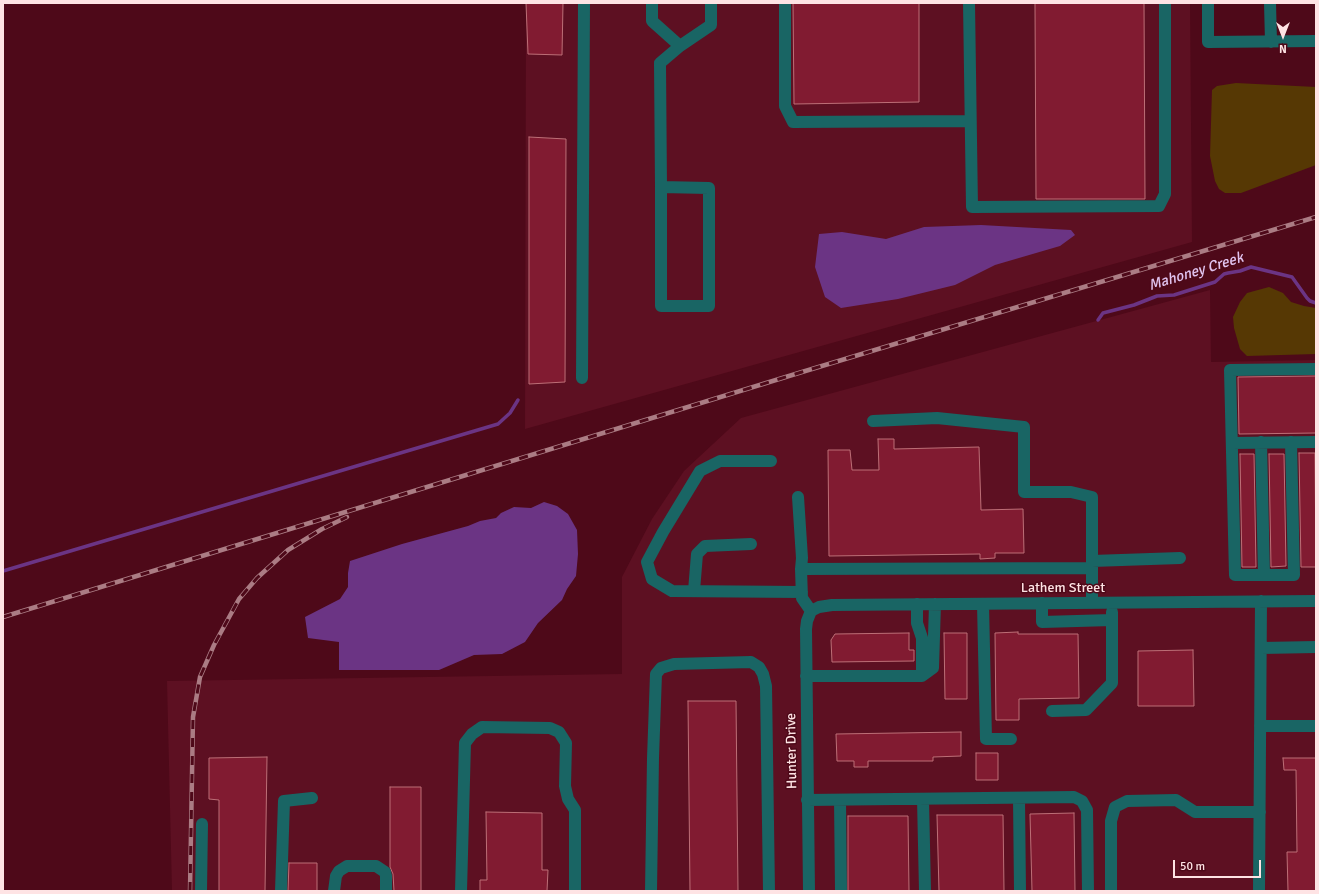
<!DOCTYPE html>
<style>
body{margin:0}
#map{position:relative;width:1319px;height:894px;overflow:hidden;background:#4e0919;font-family:Signika,sans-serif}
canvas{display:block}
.frame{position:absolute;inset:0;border:4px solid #fee3e4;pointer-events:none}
.north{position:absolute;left:1263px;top:16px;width:40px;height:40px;-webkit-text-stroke:3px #4e0919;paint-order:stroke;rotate:180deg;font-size:11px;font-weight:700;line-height:16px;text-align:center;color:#fee3e4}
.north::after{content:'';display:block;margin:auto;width:14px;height:18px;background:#fee3e4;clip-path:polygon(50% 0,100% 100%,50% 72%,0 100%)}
.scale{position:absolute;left:1173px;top:860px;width:88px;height:18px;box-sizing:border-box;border:2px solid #fee3e4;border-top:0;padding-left:5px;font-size:12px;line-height:14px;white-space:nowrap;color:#fee3e4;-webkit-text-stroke:3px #4e0919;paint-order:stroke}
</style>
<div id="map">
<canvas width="1319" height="894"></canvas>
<div class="frame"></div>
<div class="north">N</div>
<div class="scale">50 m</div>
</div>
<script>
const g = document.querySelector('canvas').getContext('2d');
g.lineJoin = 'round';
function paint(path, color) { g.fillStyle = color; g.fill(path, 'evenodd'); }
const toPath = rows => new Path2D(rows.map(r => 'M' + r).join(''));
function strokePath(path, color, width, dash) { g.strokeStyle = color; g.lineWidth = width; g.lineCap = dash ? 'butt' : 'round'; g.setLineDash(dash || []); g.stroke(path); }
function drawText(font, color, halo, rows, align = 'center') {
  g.font = font + ' Signika,sans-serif'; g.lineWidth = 3; g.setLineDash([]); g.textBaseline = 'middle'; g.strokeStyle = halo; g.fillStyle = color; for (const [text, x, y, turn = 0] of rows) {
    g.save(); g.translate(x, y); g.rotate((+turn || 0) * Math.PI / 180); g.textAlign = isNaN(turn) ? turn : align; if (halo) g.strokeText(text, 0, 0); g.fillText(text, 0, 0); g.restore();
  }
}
paint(toPath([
 [526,3,1190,3,1192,242,525,429],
 [1210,290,1211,362,1316,360,1316,891,172,891,167,681,622,674,622,577,652,519,684,471,741,418]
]), '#5d1022');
paint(toPath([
 [1236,83,1316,87,1316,165,1241,193,1225,193,1219,189,1215,181,1210,156,1212,90,1217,86],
 [1269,287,1283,293,1291,302,1304,306,1316,308,1316,354,1247,356,1240,349,1234,328,1233,317,1240,302,1247,293]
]), '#563804');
paint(toPath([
 [981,225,1071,230,1075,235,1060,246,995,265,955,285,898,299,841,308,825,297,815,267,819,234,842,232,886,239,924,227],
 [544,502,557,506,568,514,577,530,578,554,576,576,567,589,562,600,538,623,525,642,502,654,474,655,439,670,339,670,339,642,308,638,305,617,340,599,348,587,348,573,350,561,402,544,468,526,480,521,496,518,501,513,514,507,531,508]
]), '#6b3484');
strokePath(toPath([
 [1098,320,1103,313,1134,305,1157,296,1174,295,1215,282,1224,274,1228,273,1240,271,1251,267,1292,277,1307,298,1310,301,1316,303],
 [3,571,498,424,510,413,518,400]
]), '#6b3484', 3.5);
const building = toPath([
 [526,3,563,3,562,55,528,54,526,3],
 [793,3,919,3,919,102,794,104,793,3],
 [1035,3,1144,3,1145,199,1036,199,1035,3],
 [529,137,566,139,565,382,529,384,529,137],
 [1316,376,1316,433,1239,434,1238,377,1316,376],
 [878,439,894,439,894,449,979,447,981,510,1023,509,1024,553,995,553,995,558,980,559,980,554,829,556,828,450,850,450,852,470,879,470,878,439],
 [1299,453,1315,453,1316,567,1301,567,1299,453],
 [1240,454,1254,454,1256,567,1242,567,1240,454],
 [1269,454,1284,454,1286,566,1271,567,1269,454],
 [1018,632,1018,634,1078,634,1079,698,1019,699,1019,720,996,720,995,633,1018,632],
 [909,633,909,650,914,650,914,661,832,662,831,640,835,634,909,633],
 [944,633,967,633,967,699,945,699,944,633],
 [1193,650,1194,706,1138,706,1138,651,1193,650],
 [688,701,736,701,738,891,690,891,688,701],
 [961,732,961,756,933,757,933,761,868,761,868,767,854,767,854,761,837,761,836,734,961,732],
 [976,753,998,753,998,780,976,780,976,753],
 [267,757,265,891,219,891,219,800,209,799,209,758,267,757],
 [1283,758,1316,758,1316,891,1288,891,1287,852,1297,852,1296,770,1284,770,1283,758],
 [390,787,421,787,421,891,394,891,393,874,390,867,390,787],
 [486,812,542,813,542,870,548,870,547,891,480,891,480,880,487,880,486,812],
 [1074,813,1075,891,1032,891,1030,814,1074,813],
 [937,815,1003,815,1004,891,939,891,937,815],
 [848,816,908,816,909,891,848,891,848,816],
 [289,863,317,863,317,891,288,891,289,863]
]);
paint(building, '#811b31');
strokePath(building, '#bd6f77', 1);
strokePath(toPath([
 [652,3,652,21,680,46,711,25,711,3],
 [785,3,785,106,793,122,970,121],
 [969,3,972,207,1159,206,1165,194,1165,3],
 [1208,3,1208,42,1316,41],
 [1270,3,1271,42],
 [661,187,709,188,709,306,661,306,661,187,660,63,680,46],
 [582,378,584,3],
 [873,421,937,418,1024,427,1024,492,1071,492,1092,497,1092,603],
 [1261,442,1264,575],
 [1291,442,1294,575,1235,575,1230,370,1316,369],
 [1232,443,1316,442],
 [771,461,720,461,700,471,663,532,647,562,652,579,672,591,802,592],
 [798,497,802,558,801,569,802,598,811,611],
 [1092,561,1180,558],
 [801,569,1091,568],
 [694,591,697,554,705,546,751,544],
 [1042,603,1042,622,1112,620,1112,612],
 [917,604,917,623,922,638,922,676],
 [983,604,986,739,1011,739],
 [811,611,819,607,832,605,1316,601],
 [1261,648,1316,647],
 [806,676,922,676,933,668,935,604],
 [1052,711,1086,710,1112,683,1112,620],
 [1260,726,1316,726],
 [923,799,925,891],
 [1019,799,1020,891],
 [807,800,1074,797,1082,801,1087,810,1088,891],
 [840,800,841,891],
 [201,891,202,824],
 [281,891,284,801,312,798],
 [334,891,336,876,339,871,347,866,376,866,385,872,386,876,386,891],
 [461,891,465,743,472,734,482,727,550,728,559,732,566,743,565,786,568,799,575,810,575,891],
 [651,891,653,758,656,674,661,668,674,664,751,662,759,667,763,674,766,686,769,891],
 [809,891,806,629,807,621,811,611],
 [1111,891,1111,821,1115,807,1127,801,1176,800,1195,812,1260,812],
 [1259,891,1261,601]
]), '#196564', 12);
const rail = toPath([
 [3,617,802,372,1316,217],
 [190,891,193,717,200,677,214,645,239,599,257,578,288,550,322,529,347,517]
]);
strokePath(rail, '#ab7c84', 4.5);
strokePath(rail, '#4e0919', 3, [9]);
drawText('14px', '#fee3e4', '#4e0919', [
 ["Lathem Street",1063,588],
 ["Hunter Drive",792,751,-91]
]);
drawText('italic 15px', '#e1c4f0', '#4e0919', [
 ["Mahoney Creek",1196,272,-17]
]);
</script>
